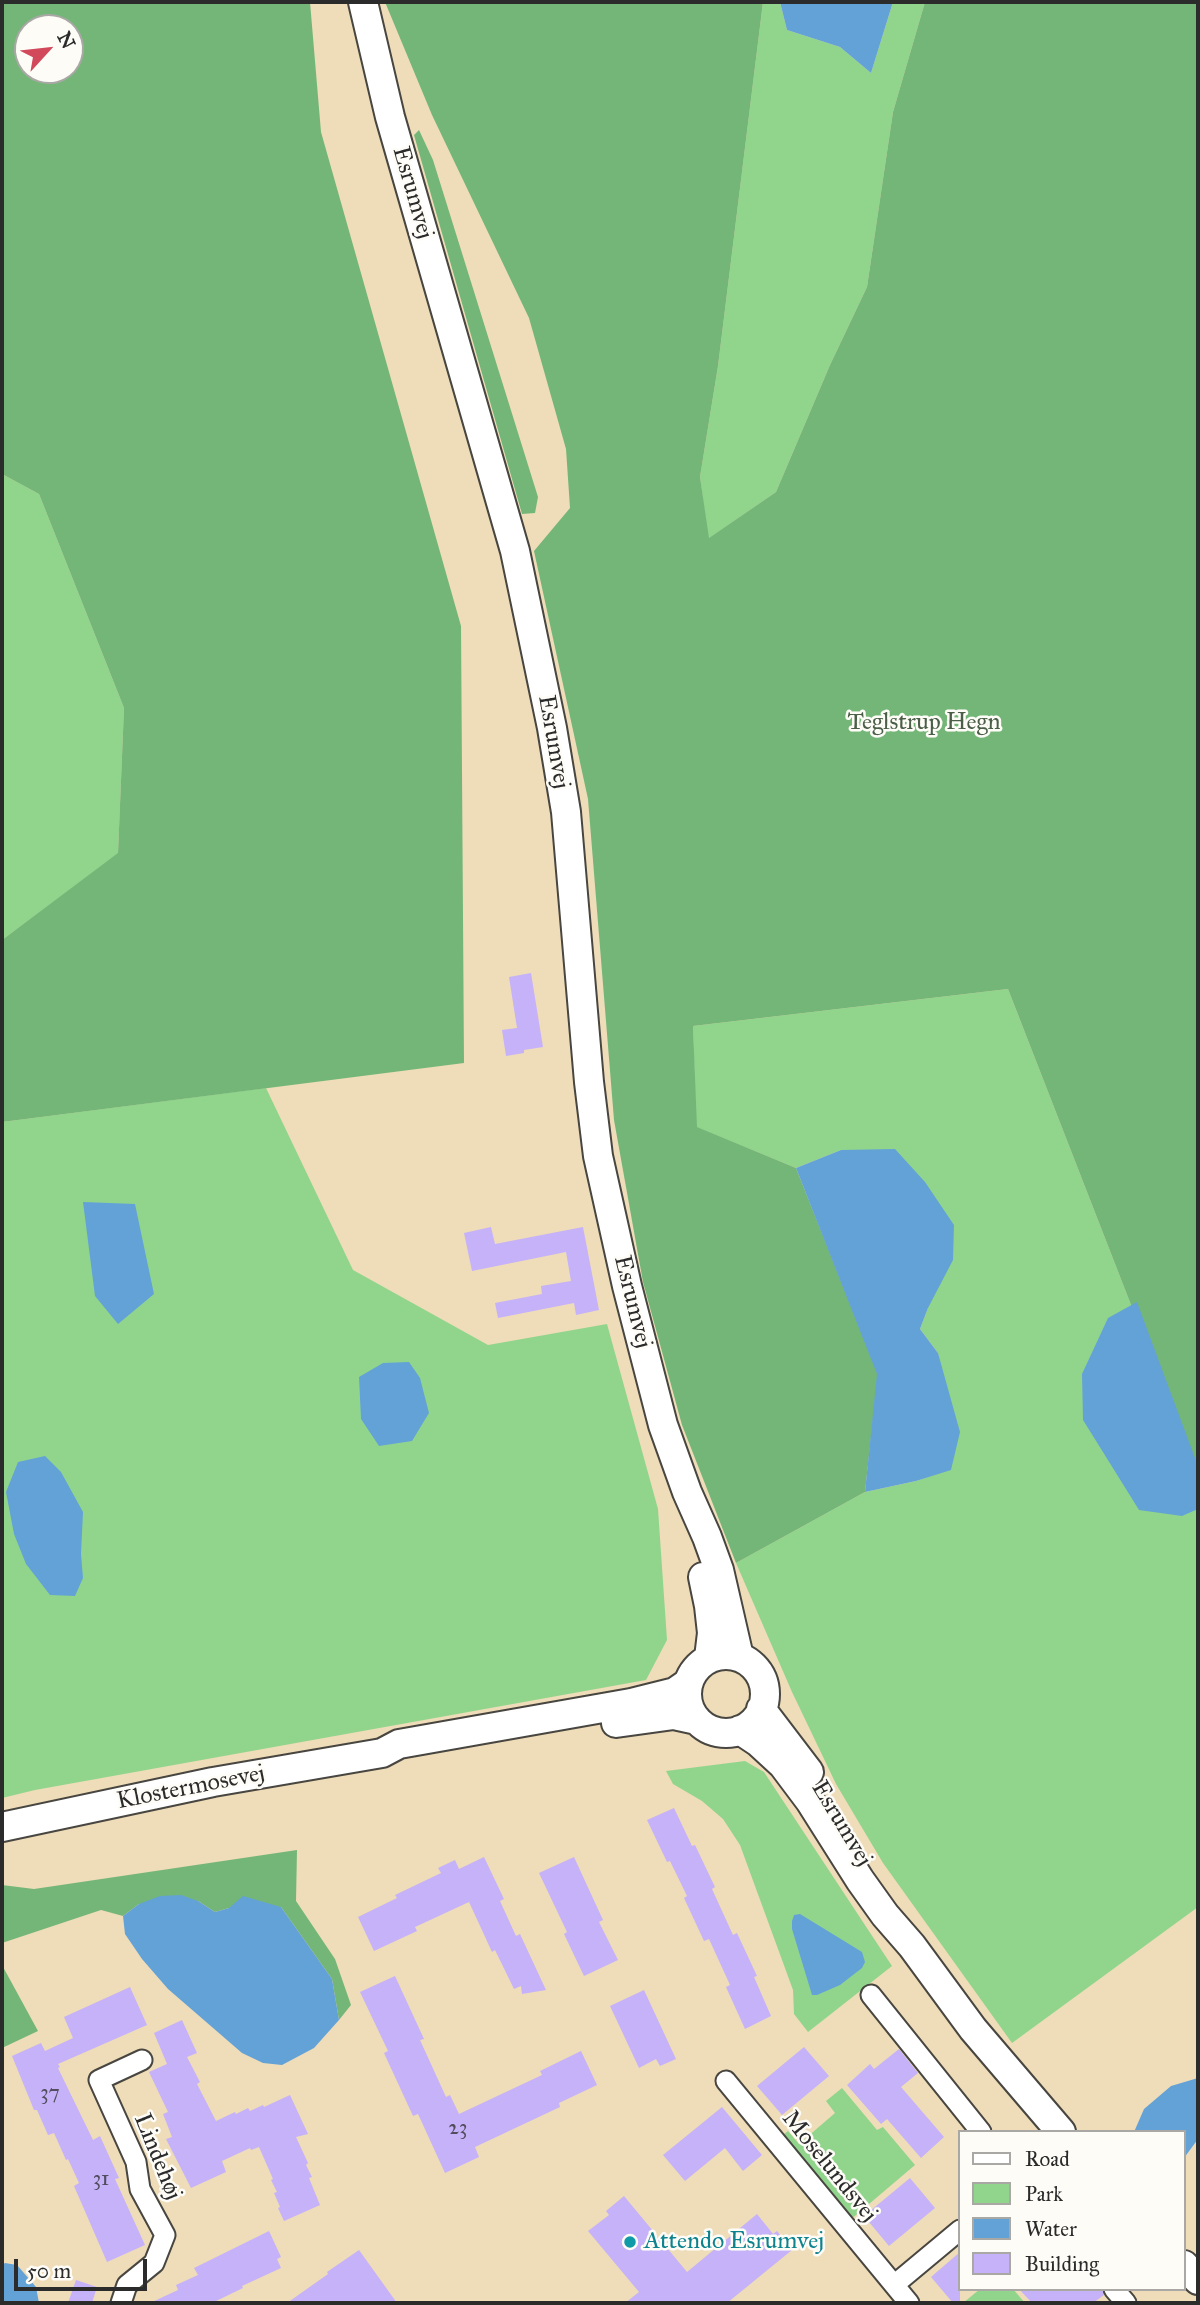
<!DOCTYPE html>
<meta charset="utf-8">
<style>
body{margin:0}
#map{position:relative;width:1200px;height:2305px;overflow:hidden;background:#efdcb9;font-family:"IM FELL Great Primer",serif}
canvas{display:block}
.frame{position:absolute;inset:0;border:4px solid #2b2b2b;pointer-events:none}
.legend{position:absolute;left:958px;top:2130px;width:228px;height:161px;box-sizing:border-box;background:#fdfcf7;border:2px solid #a9a8a5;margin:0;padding:9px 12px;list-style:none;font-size:21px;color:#2b2b2b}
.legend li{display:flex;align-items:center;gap:14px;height:35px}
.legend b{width:35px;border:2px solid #a9a8a5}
.north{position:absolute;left:14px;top:14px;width:70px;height:70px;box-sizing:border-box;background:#fdfcf7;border:2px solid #a9a8a5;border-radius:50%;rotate:63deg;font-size:19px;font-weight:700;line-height:28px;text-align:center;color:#2b2b2b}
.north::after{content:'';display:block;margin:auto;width:24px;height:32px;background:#d1495b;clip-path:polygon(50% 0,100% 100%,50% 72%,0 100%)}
.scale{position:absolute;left:14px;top:2259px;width:133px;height:32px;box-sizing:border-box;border:4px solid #2b2b2b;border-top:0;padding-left:9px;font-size:21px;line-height:24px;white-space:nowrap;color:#2b2b2b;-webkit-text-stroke:5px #fdfcf7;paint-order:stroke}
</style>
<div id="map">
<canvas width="1200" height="2305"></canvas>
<div class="frame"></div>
<ul class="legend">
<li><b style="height:9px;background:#fff"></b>Road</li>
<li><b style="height:19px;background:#91d58d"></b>Park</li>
<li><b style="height:19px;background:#63a2d6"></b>Water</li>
<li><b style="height:19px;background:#c5b2f9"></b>Building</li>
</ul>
<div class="north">N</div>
<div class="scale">50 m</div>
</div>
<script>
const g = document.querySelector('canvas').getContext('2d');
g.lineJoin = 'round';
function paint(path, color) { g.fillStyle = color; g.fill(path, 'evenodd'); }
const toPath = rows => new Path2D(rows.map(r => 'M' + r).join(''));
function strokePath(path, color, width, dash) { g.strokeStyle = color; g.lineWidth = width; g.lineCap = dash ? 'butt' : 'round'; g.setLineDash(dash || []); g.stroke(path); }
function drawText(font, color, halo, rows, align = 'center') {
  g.font = font + ' "IM FELL Great Primer",serif'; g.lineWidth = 5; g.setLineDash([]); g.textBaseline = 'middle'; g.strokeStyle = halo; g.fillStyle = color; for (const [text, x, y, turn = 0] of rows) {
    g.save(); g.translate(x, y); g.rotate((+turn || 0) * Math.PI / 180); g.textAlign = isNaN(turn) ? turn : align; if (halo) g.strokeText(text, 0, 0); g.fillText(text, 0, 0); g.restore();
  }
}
paint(toPath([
 [763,2,780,2,787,30,840,47,871,73,893,2,925,2,893,112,867,287,830,365,776,492,708,539,700,477,718,366],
 [2,474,39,494,124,708,118,854,2,940],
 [1008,989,1198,1477,1198,1907,1012,2043,883,1863,836,1784,792,1692,736,1563,865,1492,916,1481,951,1469,938,1353,920,1329,928,1308,841,1150,796,1168,696,1127,693,1026],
 [266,1088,353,1270,488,1345,607,1324,658,1509,667,1640,646,1680,35,1790,2,1798,2,1122],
 [745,1761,764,1772,892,1966,808,2032,794,2014,793,1990,740,1845,723,1819,702,1801,673,1784,666,1771],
 [842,2088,877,2130,883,2127,915,2165,849,2221,779,2138,788,2131,799,2144,835,2113,826,2101],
 [980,2289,1013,2289,1025,2303,963,2303]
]), '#91d58d');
paint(toPath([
 [2,2,310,2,321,132,461,626,464,1063,2,1122,2,940,118,853,124,708,39,494,2,474],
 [28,28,70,28,70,70,28,70],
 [385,2,763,2,718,366,700,477,709,538,776,492,830,365,867,287,893,112,925,2,1198,2,1198,1477,1008,989,693,1026,697,1127,796,1168,878,1374,865,1492,736,1563,682,1425,643,1282,614,1120,588,799,534,551,570,508,566,449,529,318,432,115],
 [419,130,433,160,538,497,535,513,522,514,414,135],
 [297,1850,296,1901,335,1959,351,2005,339,2020,332,1979,281,1907,229,1908,215,1912,198,1901,139,1904,123,1916,101,1910,2,1943,2,1885,34,1889],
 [2,1965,38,2031,2,2048]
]), '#74b678');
paint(toPath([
 [780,2,893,2,871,73,840,47,787,30],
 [895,1149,925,1182,954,1225,953,1260,928,1308,920,1329,938,1353,960,1432,951,1470,916,1481,865,1492,877,1374,796,1168,841,1150],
 [83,1202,135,1204,154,1294,118,1324,95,1296],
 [1137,1302,1198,1466,1198,1509,1182,1516,1139,1510,1083,1420,1082,1374,1108,1318],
 [409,1362,420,1378,429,1413,412,1441,379,1446,361,1419,359,1377,383,1363],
 [45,1456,61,1472,83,1512,81,1554,83,1578,75,1596,50,1595,26,1564,14,1534,6,1492,18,1462],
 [181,1895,198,1901,215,1912,229,1908,243,1896,281,1907,332,1979,339,2020,314,2048,282,2065,263,2063,242,2053,168,1989,142,1959,125,1934,123,1916,139,1904,160,1896],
 [800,1914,862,1952,865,1962,862,1968,840,1985,817,1995,812,1995,792,1929,792,1921,794,1915],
 [1198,2078,1198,2139,1184,2158,1184,2132,1134,2132,1144,2109,1171,2086],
 [5,2263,17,2265,36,2287,39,2303,2,2303,2,2265]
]), '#63a2d6');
paint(toPath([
 [531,973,543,1047,524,1050,524,1053,506,1056,502,1030,517,1028,509,977],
 [491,1227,495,1244,583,1227,599,1310,576,1315,574,1303,498,1318,495,1303,542,1294,541,1286,571,1281,566,1252,472,1271,464,1233],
 [674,1808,692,1846,695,1845,715,1887,712,1889,733,1935,737,1933,757,1976,754,1977,771,2016,745,2029,726,1987,730,1985,709,1939,704,1941,684,1898,687,1896,670,1861,667,1862,647,1820],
 [484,1857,504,1899,500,1901,516,1936,520,1934,546,1990,522,1994,521,1986,514,1989,495,1950,492,1952,469,1902,415,1927,417,1931,374,1951,358,1917,397,1898,395,1895,441,1873,438,1868,455,1860,459,1869],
 [574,1857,603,1920,599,1922,618,1960,584,1976,564,1934,567,1932,539,1873],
 [395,1976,424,2039,420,2040,446,2097,450,2095,459,2114,542,2075,540,2071,581,2051,597,2085,559,2103,560,2107,475,2147,479,2157,445,2173,418,2114,413,2116,384,2053,388,2051,360,1992],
 [130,1987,147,2025,58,2064,60,2067,58,2068,93,2140,100,2136,119,2178,115,2179,145,2245,107,2262,74,2186,79,2183,68,2159,66,2160,54,2133,48,2135,37,2110,34,2110,12,2056,41,2043,45,2051,73,2038,64,2017],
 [644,1990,676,2059,660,2066,656,2059,639,2068,610,2006],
 [182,2020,197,2053,187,2057,200,2082,197,2084,216,2121,235,2112,236,2114,248,2108,250,2111,263,2105,264,2107,290,2095,308,2134,296,2137,308,2163,306,2165,312,2177,309,2178,320,2205,284,2221,278,2208,280,2207,274,2193,277,2192,271,2180,273,2179,259,2147,251,2150,250,2148,222,2161,226,2172,191,2188,166,2139,172,2137,163,2114,168,2112,149,2072,167,2064,154,2033],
 [804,2047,829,2076,782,2115,757,2086],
 [899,2049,918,2073,901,2087,944,2137,921,2158,887,2119,881,2124,847,2085,870,2064,874,2069],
 [722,2107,762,2155,743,2171,725,2148,685,2181,663,2155],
 [910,2178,935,2208,889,2246,864,2216],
 [624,2196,687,2272,757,2214,773,2234,777,2231,792,2250,727,2303,625,2303,639,2292,588,2231,609,2215,606,2211],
 [269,2231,281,2257,277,2259,281,2268,242,2286,243,2288,212,2303,150,2303,178,2290,176,2285,198,2275,194,2268],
 [359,2250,397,2303,287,2303,328,2274,327,2272],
 [960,2252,960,2303,953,2303,931,2277],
 [76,2280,97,2287,92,2303,68,2303],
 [1019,2289,1102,2289,1104,2295,1093,2303,1032,2303]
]), '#c5b2f9');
const street = toPath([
 [871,1995,981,2132],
 [726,2081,909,2303],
 [894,2285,960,2230],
 [1114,2289,1126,2303],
 [121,2303,127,2285,154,2263,165,2235,140,2189,136,2162,99,2080,142,2060]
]);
const secondary = toPath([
 [363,2,390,117,515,551,552,728,566,812,589,1082,598,1156,627,1286,663,1425,687,1492,707,1537,719,1570,739,1657],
 [703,1577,709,1606,712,1633,709,1658],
 '687 1694a39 39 0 1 1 78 0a39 39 0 1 1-78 0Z',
 [761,1709,809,1772],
 [616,1723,674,1715,697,1720],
 [740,1730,758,1742,783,1765,810,1801,860,1880,885,1915,912,1946,973,2029,1061,2132],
 [2,1827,213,1782,382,1753,399,1744,631,1703,675,1692,688,1683],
 [1184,2265,1198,2280]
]);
strokePath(street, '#484640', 23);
strokePath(secondary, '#484640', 32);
strokePath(street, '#fff', 19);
strokePath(secondary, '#fff', 28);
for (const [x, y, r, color] of [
 [630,2242,7,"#0f9aa8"]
]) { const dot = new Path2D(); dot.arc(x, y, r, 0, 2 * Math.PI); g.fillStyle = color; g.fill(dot); strokePath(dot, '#fdfcf7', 2.5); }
drawText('21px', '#524d5e', null, [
 ["37",50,2094],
 ["23",458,2129],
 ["31",101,2180]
]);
drawText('24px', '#2b2b2b', '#fdfcf7', [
 ["Esrumvej",412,193,74],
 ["Esrumvej",553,742,80],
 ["Esrumvej",632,1302,76],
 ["Klostermosevej",191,1788,-11],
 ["Esrumvej",841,1824,59],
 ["Lindehøj",157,2157,68],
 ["Moselundsvej",829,2167,51]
]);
drawText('24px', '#4a5e48', '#fdfcf7', [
 ["Teglstrup Hegn",924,723]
]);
drawText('24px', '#0d838f', '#fdfcf7', [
 ["Attendo Esrumvej",644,2242]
], 'left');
</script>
